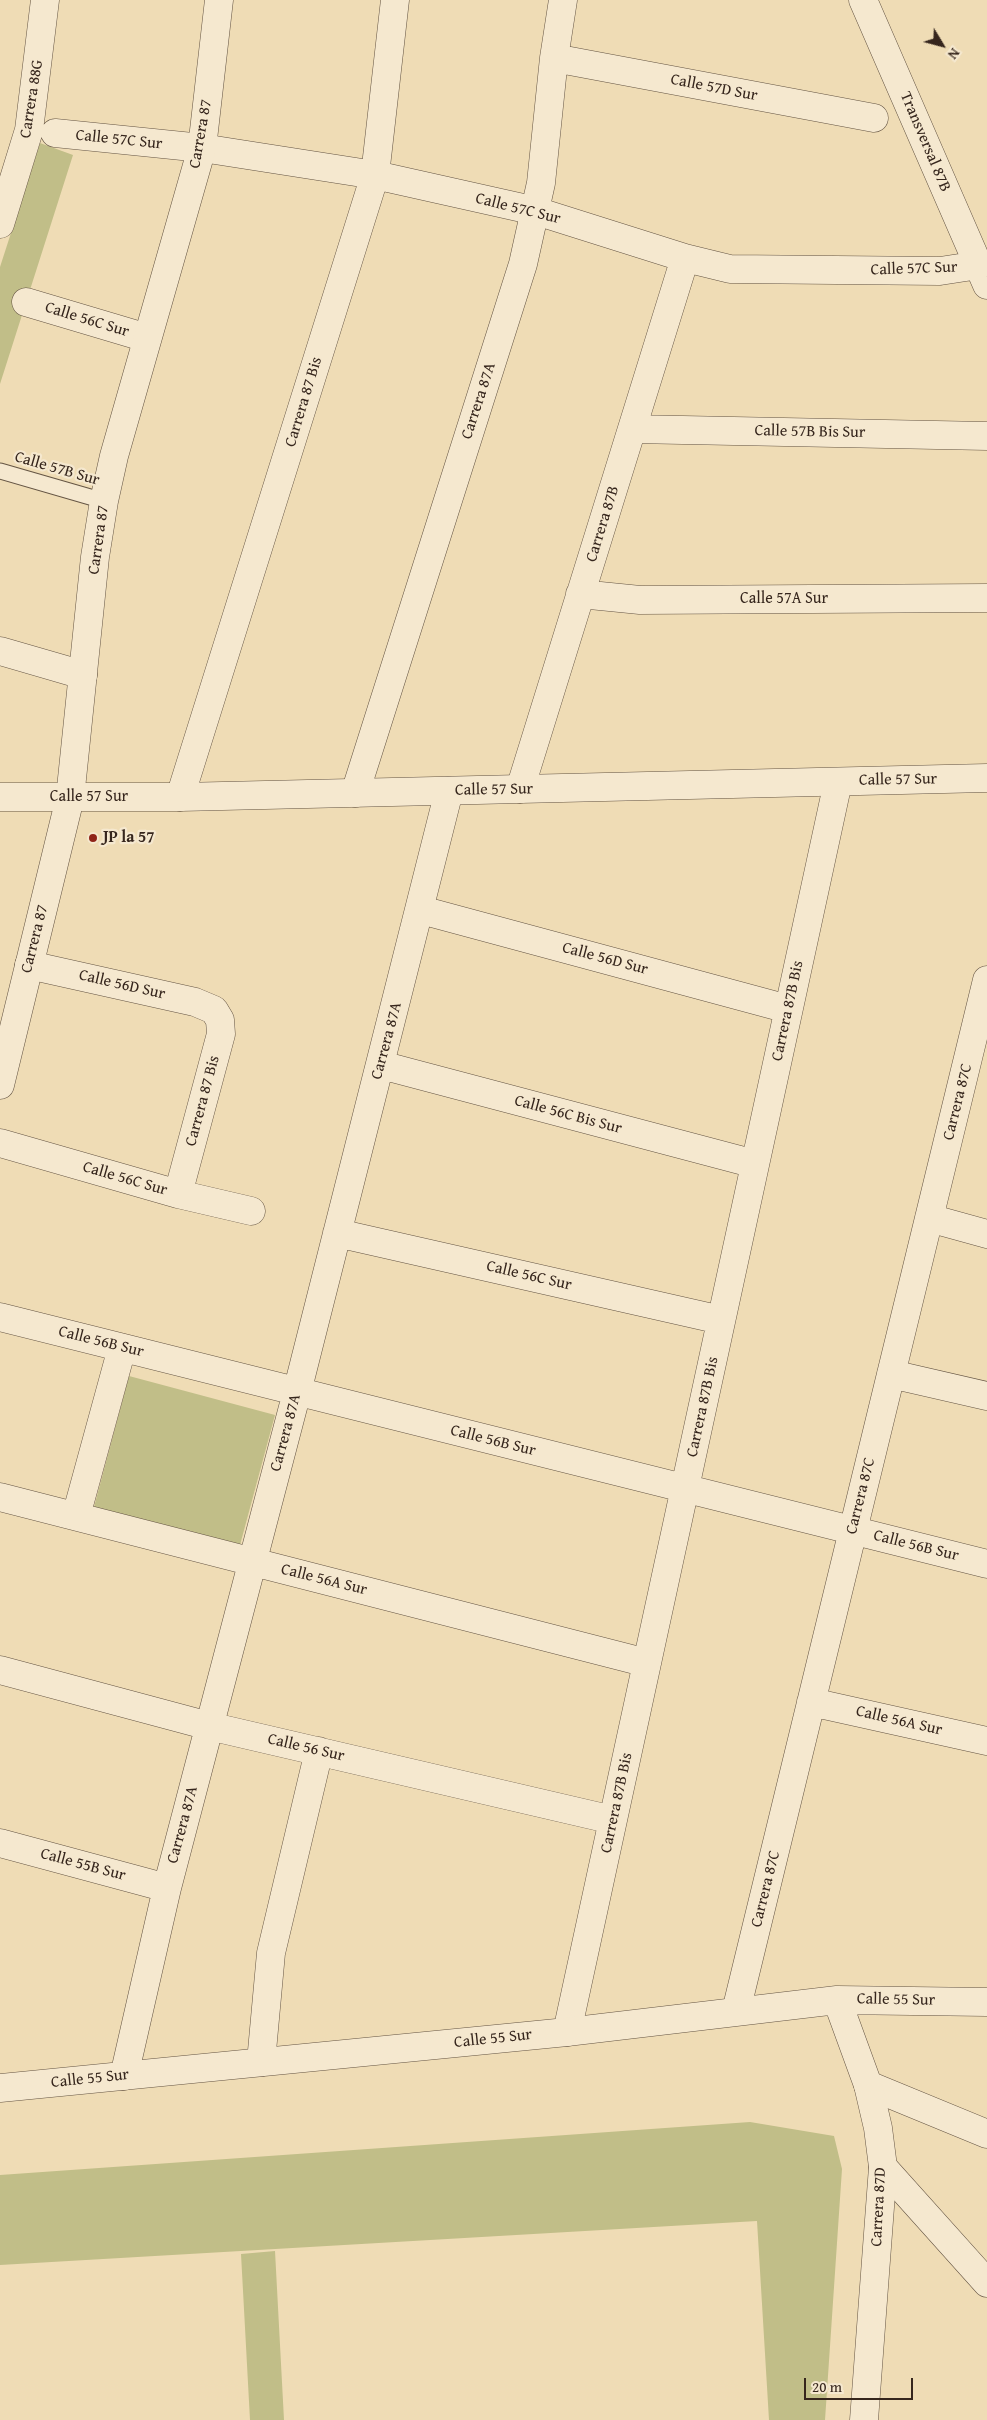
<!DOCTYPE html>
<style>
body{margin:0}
#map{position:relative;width:987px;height:2420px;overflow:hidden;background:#efdcb5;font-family:"Gentium Book Plus",serif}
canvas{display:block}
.north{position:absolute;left:917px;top:20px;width:50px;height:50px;-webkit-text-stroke:4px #f5e8cf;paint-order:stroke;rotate:127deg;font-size:14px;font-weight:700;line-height:20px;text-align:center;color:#36261d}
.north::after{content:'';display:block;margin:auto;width:18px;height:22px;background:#36261d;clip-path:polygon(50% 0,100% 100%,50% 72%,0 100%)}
.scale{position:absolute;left:804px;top:2378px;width:109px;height:22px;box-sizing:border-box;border:2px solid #36261d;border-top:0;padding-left:6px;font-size:15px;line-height:18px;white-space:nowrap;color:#36261d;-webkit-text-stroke:4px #f5e8cf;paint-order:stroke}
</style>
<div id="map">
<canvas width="987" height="2420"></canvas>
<div class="north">N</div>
<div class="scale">20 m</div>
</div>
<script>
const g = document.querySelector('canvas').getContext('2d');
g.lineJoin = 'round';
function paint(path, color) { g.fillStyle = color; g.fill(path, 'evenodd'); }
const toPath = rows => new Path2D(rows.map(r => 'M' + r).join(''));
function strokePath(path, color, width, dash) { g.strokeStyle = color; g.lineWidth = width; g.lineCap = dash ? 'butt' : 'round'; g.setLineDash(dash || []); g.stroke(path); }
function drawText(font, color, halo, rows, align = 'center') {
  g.font = font + ' "Gentium Book Plus",serif'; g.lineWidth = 4.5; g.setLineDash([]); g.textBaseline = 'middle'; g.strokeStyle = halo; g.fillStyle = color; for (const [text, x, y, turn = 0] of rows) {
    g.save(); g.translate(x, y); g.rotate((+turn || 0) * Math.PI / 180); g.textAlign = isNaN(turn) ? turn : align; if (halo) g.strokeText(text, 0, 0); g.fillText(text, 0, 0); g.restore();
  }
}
paint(toPath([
 [40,143,73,155,0,384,0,267],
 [129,1376,275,1415,240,1545,94,1507],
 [750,2122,834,2136,842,2169,825,2420,769,2420,757,2221,0,2265,0,2175],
 [275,2251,284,2420,250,2420,241,2254]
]), '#c1be88');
const service = toPath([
 [0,471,104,501]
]);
const minor = toPath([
 [863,0,987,285],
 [554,58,874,118],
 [55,133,202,148,375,175,536,211,685,258,730,269,940,271,979,265],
 [0,224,29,130,45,0],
 [26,302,147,338],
 [632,429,987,436],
 [580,594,640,600,987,598],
 [0,651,83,675],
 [520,789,685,258],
 [355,793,523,264,541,183,554,58,563,0],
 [180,797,375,175,395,0],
 [421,910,788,1009],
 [29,965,195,1002,214,1010,220,1020,221,1034,178,1194],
 [381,1065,755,1164],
 [0,1143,178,1194,251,1211],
 [929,1218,987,1234],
 [337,1233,721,1320],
 [0,1317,987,1564],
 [891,1374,987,1396],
 [0,1497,647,1663],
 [76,1516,122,1348],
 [0,1670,209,1726,613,1820],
 [811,1702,987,1741],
 [0,1843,167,1888],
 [736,2011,987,980],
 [567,2032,838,782],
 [261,2062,271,1953,319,1751],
 [124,2076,167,1888,297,1392,449,791],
 [868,2085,987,2134],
 [883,2167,987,2283]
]);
const tertiary = toPath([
 [0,797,180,797,987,778],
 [0,1085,70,798,95,557,104,501,114,456,202,148,219,0],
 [837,2000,868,2085,878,2128,883,2167,864,2420],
 [0,2088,567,2032,837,2000,987,2002]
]);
strokePath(service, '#645443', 17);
strokePath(minor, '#645443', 29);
strokePath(tertiary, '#645443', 29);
strokePath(service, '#f5e8cf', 15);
strokePath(minor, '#f5e8cf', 28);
strokePath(tertiary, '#f5e8cf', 28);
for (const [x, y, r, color] of [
 [93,838,5,"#8f2418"]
]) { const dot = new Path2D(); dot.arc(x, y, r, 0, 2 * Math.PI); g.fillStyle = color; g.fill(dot); strokePath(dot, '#f5e8cf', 2); }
drawText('16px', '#36261d', '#f5e8cf', [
 ["Calle 57D Sur",714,88,11],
 ["Carrera 88G",32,99,-81],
 ["Carrera 87",201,134,-80],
 ["Calle 57C Sur",119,140,6],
 ["Transversal 87B",925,142,67],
 ["Calle 57C Sur",518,209,14],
 ["Calle 57C Sur",914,269,-2],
 ["Calle 56C Sur",87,320,17],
 ["Carrera 87A",479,401,-72],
 ["Carrera 87 Bis",304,402,-73],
 ["Calle 57B Bis Sur",810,432,1],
 ["Calle 57B Sur",57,469,16],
 ["Carrera 87B",603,524,-73],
 ["Carrera 87",99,540,-82],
 ["Calle 57A Sur",784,599],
 ["Calle 57 Sur",898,780,-1],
 ["Calle 57 Sur",494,790,-1],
 ["Calle 57 Sur",89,797],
 ["Carrera 87",35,939,-76],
 ["Calle 56D Sur",605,959,15],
 ["Calle 56D Sur",122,985,13],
 ["Carrera 87B Bis",788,1011,-78],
 ["Carrera 87A",387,1041,-75],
 ["Carrera 87 Bis",203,1101,-75],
 ["Carrera 87C",958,1102,-76],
 ["Calle 56C Bis Sur",568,1115,15],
 ["Calle 56C Sur",125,1179,16],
 ["Calle 56C Sur",529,1276,13],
 ["Calle 56B Sur",101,1342,14],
 ["Carrera 87B Bis",703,1407,-78],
 ["Carrera 87A",286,1433,-75],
 ["Calle 56B Sur",493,1441,14],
 ["Carrera 87C",861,1496,-76],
 ["Calle 56B Sur",916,1546,14],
 ["Calle 56A Sur",324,1580,14],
 ["Calle 56A Sur",899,1721,13],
 ["Calle 56 Sur",306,1748,13],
 ["Carrera 87B Bis",617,1803,-78],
 ["Carrera 87A",183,1825,-75],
 ["Calle 55B Sur",83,1865,15],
 ["Carrera 87C",766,1889,-76],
 ["Calle 55 Sur",896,2000,1],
 ["Calle 55 Sur",493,2039,-6],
 ["Calle 55 Sur",90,2079,-6],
 ["Carrera 87D",879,2207,-87]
]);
drawText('bold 16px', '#36261d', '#f5e8cf', [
 ["JP la 57",103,838]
], 'left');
</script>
